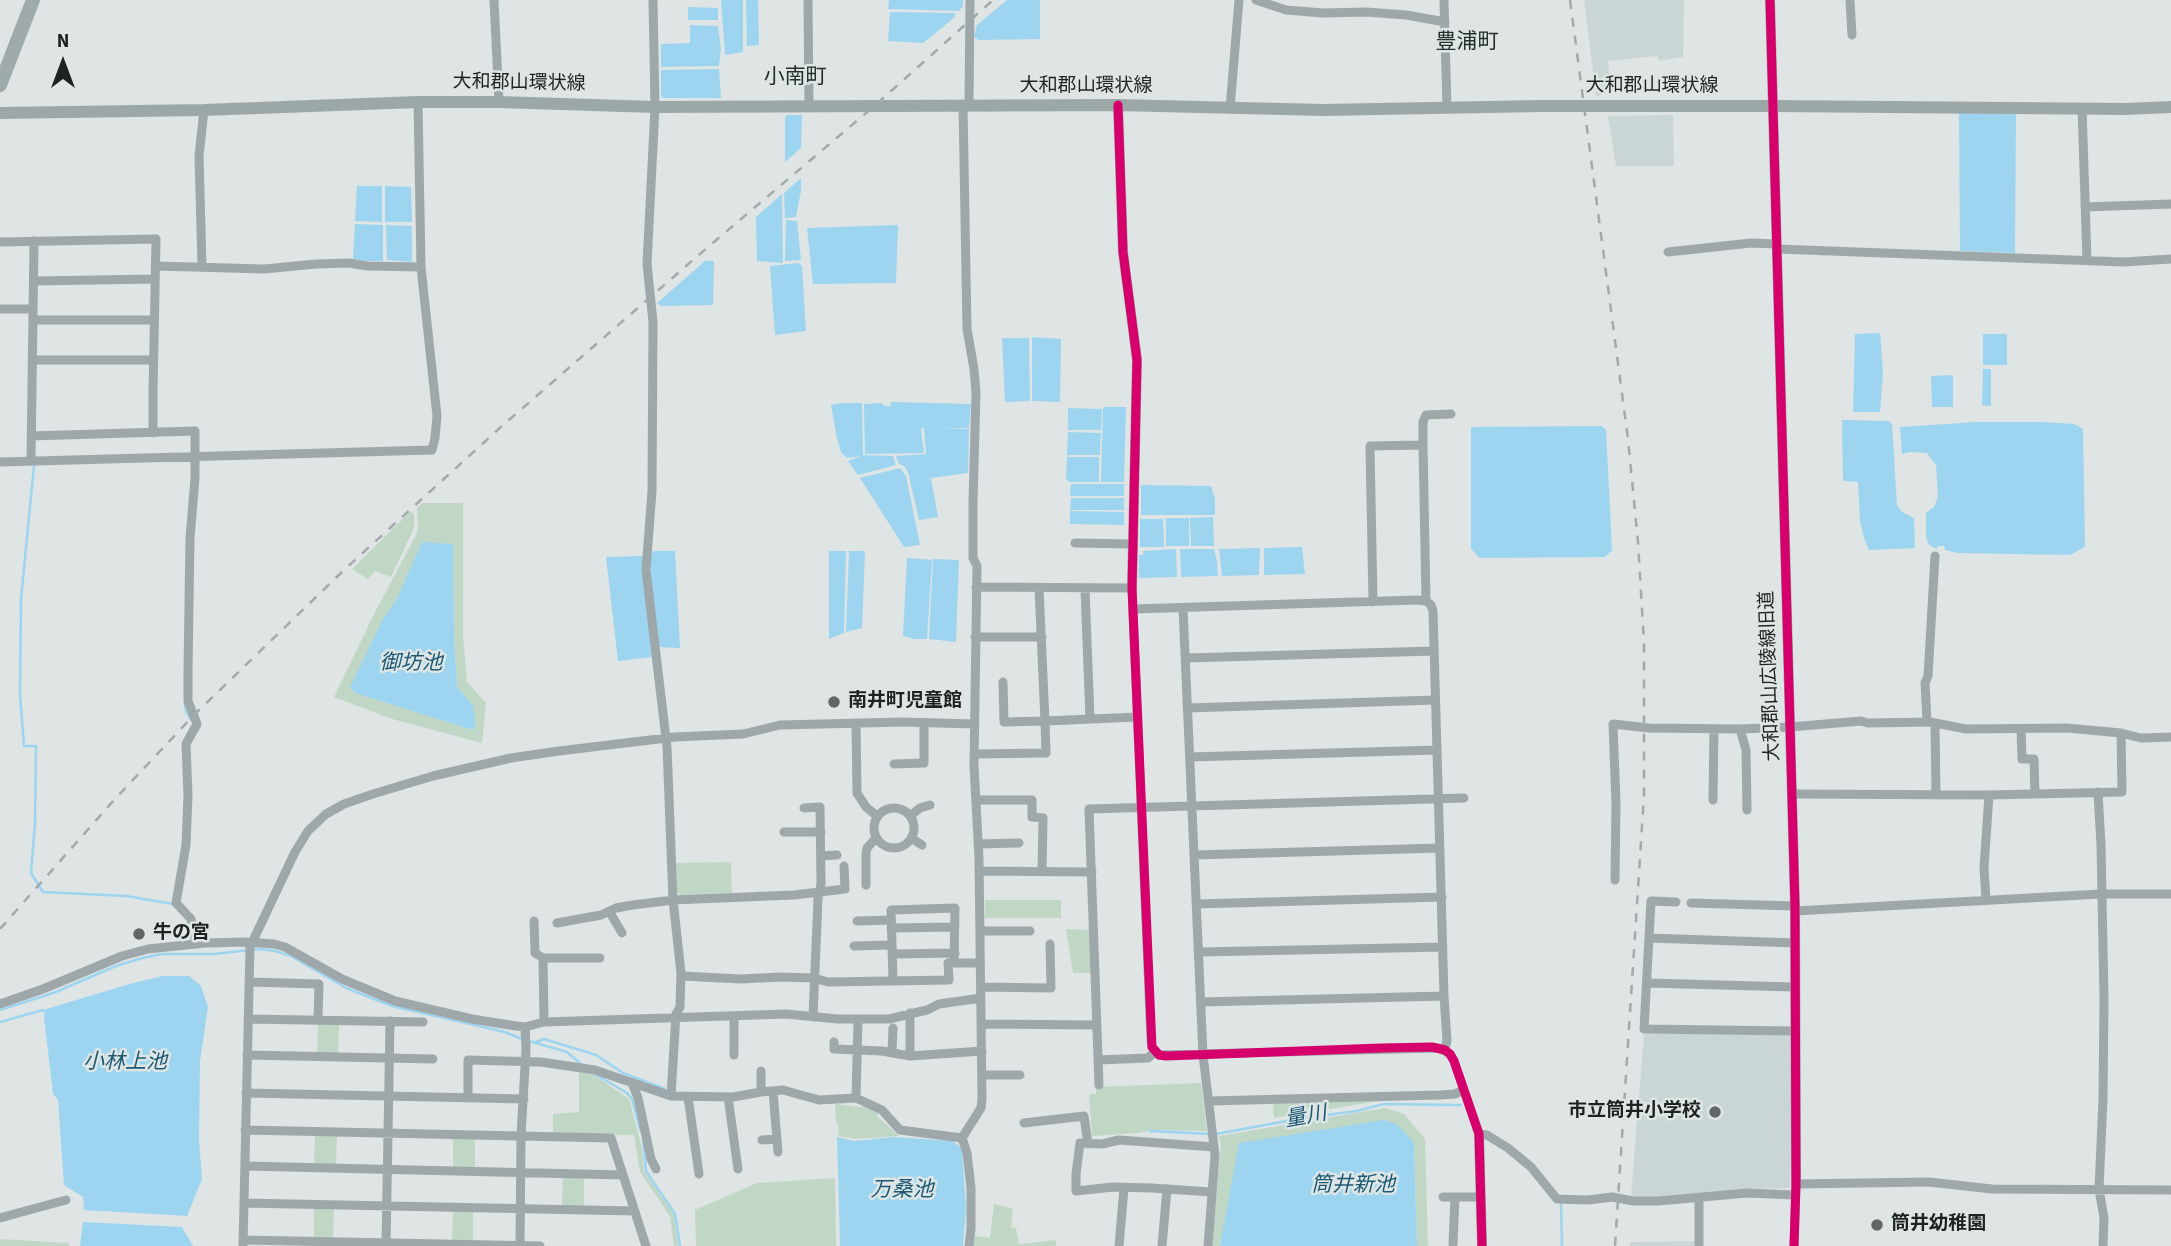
<!DOCTYPE html>
<meta charset="utf-8">
<style>
body{margin:0}
#map{position:relative;width:2171px;height:1246px;overflow:hidden;background:#dfe4e4;font-family:"Source Sans 3",sans-serif}
canvas{display:block}
.north{position:absolute;left:28px;top:28px;width:70px;height:70px;-webkit-text-stroke:5px #dde6e5;paint-order:stroke;rotate:0deg;font-size:19px;font-weight:700;line-height:28px;text-align:center;color:#1e2222}
.north::after{content:'';display:block;margin:auto;width:24px;height:32px;background:#1e2222;clip-path:polygon(50% 0,100% 100%,50% 72%,0 100%)}
</style>
<div id="map">
<canvas width="2171" height="1246"></canvas>
<div class="north">N</div>
</div>
<script>
const g = document.querySelector('canvas').getContext('2d');
g.lineJoin = 'round';
function paint(path, color) { g.fillStyle = color; g.fill(path, 'evenodd'); }
const toPath = rows => new Path2D(rows.map(r => 'M' + r).join(''));
function strokePath(path, color, width, dash) { g.strokeStyle = color; g.lineWidth = width; g.lineCap = dash ? 'butt' : 'round'; g.setLineDash(dash || []); g.stroke(path); }
function drawText(font, color, halo, rows, align = 'center') {
  g.font = font + ' "Source Sans 3","Noto Sans JP",sans-serif'; g.lineWidth = 5; g.setLineDash([]); g.textBaseline = 'middle'; g.strokeStyle = halo; g.fillStyle = color; for (const [text, x, y, turn = 0] of rows) {
    g.save(); g.translate(x, y); g.rotate((+turn || 0) * Math.PI / 180); g.textAlign = isNaN(turn) ? turn : align; if (halo) g.strokeText(text, 0, 0); g.fillText(text, 0, 0); g.restore();
  }
}
paint(toPath([
 [1584,0,1684,0,1683,57,1659,61,1657,56,1608,61,1611,93,1596,96],
 [1673,115,1674,166,1616,166,1608,116],
 [1788,1033,1794,1036,1790,1188,1741,1189,1668,1200,1631,1197,1644,1034],
 [1696,1241,1696,1246,1630,1246,1630,1242]
]), '#cad6d6');
paint(toPath([
 [422,503,463,503,463,636,467,682,486,703,482,743,392,719,334,697,374,614,416,535,418,528,417,508],
 [397,599,454,636,457,686,473,706,473,730,355,693,383,619],
 [411,511,414,515,414,528,391,577,375,571,368,579,352,569],
 [731,862,732,893,680,895,677,891,676,863],
 [985,900,1061,900,1061,918,985,918],
 [1066,929,1090,930,1092,973,1073,973],
 [318,1024,339,1025,338,1054,317,1053],
 [579,1072,594,1075,629,1099,641,1144,644,1171,674,1215,678,1246,674,1246,670,1216,640,1172,634,1135,553,1134,553,1114,579,1112],
 [1201,1083,1207,1131,1151,1130,1139,1133,1092,1136,1089,1094,1096,1094,1096,1087],
 [1392,1099,1274,1118,1273,1102],
 [835,1104,870,1108,878,1113,877,1116,899,1136,854,1139,839,1136,838,1124,836,1123],
 [1385,1108,1404,1114,1425,1139,1428,1246,1417,1246,1414,1143,1220,1241,1220,1246,1212,1246,1221,1145,1219,1136],
 [315,1135,337,1136,336,1164,314,1164],
 [453,1138,475,1138,475,1168,453,1168],
 [563,1177,584,1177,584,1206,562,1206],
 [835,1178,836,1246,696,1246,695,1210,757,1183],
 [994,1204,1013,1209,1011,1227,1016,1228,1019,1244,1056,1240,1056,1246,972,1246,973,1236,990,1238],
 [314,1208,334,1208,333,1238,314,1237],
 [453,1210,473,1211,473,1241,452,1240],
 [0,1239,69,1243,69,1246,0,1246]
]), '#c1d7c5');
paint(toPath([
 [721,0,743,0,743,52,725,55],
 [746,0,758,0,759,45,747,46],
 [889,0,963,0,963,6,959,11,888,9],
 [1007,0,1040,0,1040,39,978,40,974,36,977,25],
 [688,7,718,8,718,20,688,20],
 [890,12,955,13,955,17,923,43,888,41],
 [690,25,718,26,721,49,719,66,661,67,661,44,690,43],
 [719,69,721,98,663,98,661,96,661,70],
 [1959,113,2016,114,2015,253,1960,251],
 [787,115,802,115,801,148,785,162,785,118],
 [801,178,801,191,796,217,785,218,784,193],
 [357,186,382,186,382,222,355,221],
 [385,186,411,187,412,222,385,222],
 [782,194,783,263,757,261,756,217],
 [786,220,797,221,801,260,785,261],
 [355,224,383,225,383,261,364,261,353,259],
 [386,225,412,226,412,262,387,260],
 [898,225,896,283,813,284,807,228],
 [705,261,714,261,713,305,662,306,657,303],
 [798,263,802,266,806,331,775,335,770,266],
 [1880,333,1883,372,1880,412,1853,412,1855,334],
 [1983,334,2007,334,2007,365,1983,365],
 [1032,337,1061,339,1060,402,1032,401],
 [1002,338,1029,338,1030,401,1005,402],
 [1983,369,1991,369,1991,406,1982,405],
 [1953,375,1953,407,1932,407,1931,376],
 [891,402,971,404,969,428,940,428,969,429,968,473,931,478,938,517,919,520,908,472,904,466,899,464,896,456,926,454,924,428,921,429,924,453,865,454,864,404,882,403,883,405,890,407],
 [844,403,862,403,863,455,893,456,896,465,858,475,848,461,861,456,847,458,841,452,837,439,831,405],
 [1103,407,1126,407,1124,482,1101,482],
 [1068,408,1102,409,1101,430,1068,430],
 [1842,420,1889,421,1892,424,1897,505,1902,512,1914,518,1915,548,1869,550,1864,538,1860,521,1858,482,1843,481],
 [1976,422,2041,422,2074,424,2083,429,2085,547,2070,555,1957,553,1945,550,1944,546,1938,546,1937,549,1929,545,1926,537,1926,513,1934,507,1938,496,1936,465,1927,453,1910,452,1902,454,1900,427],
 [1602,426,1606,430,1612,550,1605,557,1480,558,1471,549,1471,427],
 [1068,432,1101,433,1100,455,1067,455],
 [1067,457,1099,457,1099,482,1069,482,1066,479],
 [900,468,906,476,920,545,904,547,860,478],
 [1071,484,1124,484,1124,496,1070,496],
 [1141,485,1211,486,1215,499,1215,515,1141,515],
 [1071,498,1124,498,1124,510,1070,510],
 [1070,511,1124,512,1124,525,1070,524],
 [1213,517,1214,546,1191,546,1190,518],
 [1166,518,1189,518,1189,546,1166,546],
 [1140,519,1163,519,1164,547,1140,547],
 [422,542,453,544,454,636,457,686,473,706,475,721,473,730,355,693,350,687,383,619,397,599],
 [1302,547,1305,574,1264,575,1264,548],
 [1260,548,1259,575,1222,576,1219,549],
 [1176,549,1177,577,1139,578,1139,555,1143,555,1143,551],
 [1180,549,1214,549,1217,561,1218,576,1181,577],
 [654,551,675,551,680,648,659,647,651,576,651,554],
 [829,551,846,551,844,633,829,639],
 [849,551,865,551,862,628,846,632],
 [644,556,643,569,652,657,618,661,606,557],
 [907,558,932,560,927,639,914,639,903,636],
 [933,559,959,560,956,642,929,639],
 [163,976,189,976,201,986,208,1007,200,1061,199,1140,202,1179,187,1216,84,1210,83,1197,64,1185,58,1100,53,1094,44,1017,46,1009,133,983],
 [1384,1120,1397,1124,1414,1143,1417,1246,1220,1246,1239,1143],
 [837,1137,854,1141,894,1137,953,1141,962,1149,966,1208,963,1246,840,1246],
 [83,1222,182,1227,193,1246,80,1246]
]), '#9dd5f0');
strokePath(toPath([
 [34,466,21,599,20,695,24,746,36,746,35,824,31,873,43,892,126,896,173,904],
 [185,704,186,711,191,720],
 [0,1010,56,992,116,966,142,958,162,954,213,954,260,949,275,951,291,956,346,988,392,1006,505,1032,522,1039],
 [0,1022,43,1010,45,1012],
 [529,1041,567,1052,582,1065],
 [534,1043,544,1039,596,1055,623,1073,665,1089],
 [593,1073,627,1093,632,1099,641,1132],
 [1150,1131,1210,1134],
 [1216,1134,1303,1118,1357,1111,1384,1104,1461,1105],
 [643,1141,646,1171,675,1214,680,1246],
 [1561,1202,1562,1246]
]), '#9dd5f0', 2.5);
strokePath(toPath([
 [494,0,499,102],
 [653,0,655,107,647,264,653,322,652,491,646,570,667,747,673,900,681,973,680,1007,676,1014,671,1096],
 [808,0,809,107],
 [1256,0,1286,10,1323,13,1366,12,1406,15,1445,22],
 [1444,0,1447,108],
 [1850,0,1852,35],
 [969,106,970,0],
 [2082,108,2087,260],
 [1230,109,1239,0],
 [2085,207,2171,204],
 [0,242,156,239,153,393,153,433],
 [1777,249,2124,262,2171,259],
 [1668,252,1751,243,1777,244],
 [156,266,264,269,316,264,349,263,367,266,421,267],
 [202,266,199,156,204,110],
 [34,281,155,279],
 [0,309,33,309],
 [33,320,154,320],
 [32,360,153,360],
 [31,436,195,431,195,478,190,538,188,671,188,701,197,724,186,744,188,795,186,845,176,903,191,919,196,944],
 [1423,445,1423,422,1426,415,1451,414],
 [31,461,34,241],
 [0,462,432,450,435,438,437,416,421,267,418,102],
 [1075,543,1133,544],
 [976,587,1132,588,1151,1040,1152,1047,1159,1055,1439,1048,1450,1054,1454,1061,1479,1134,1487,1135,1508,1148,1531,1167,1557,1199,1588,1200,1612,1197,1633,1201,1658,1201,1747,1193,1795,1195],
 [1085,589,1090,719],
 [1373,602,1370,446,1423,445,1426,601],
 [1134,609,1417,600,1426,601,1431,605,1433,611,1444,996,1447,1040,1445,1050],
 [1183,609,1203,1055,1215,1155,1208,1246],
 [975,637,1042,637],
 [1186,658,1434,651],
 [1003,682,1004,722,1045,721,1039,588],
 [1188,708,1435,700],
 [1927,722,1925,683,1928,676,1935,556],
 [856,723,857,793,866,807,877,816],
 [1935,723,1936,795],
 [1740,729,1746,750,1747,810],
 [2021,729,2022,759,2034,759,2035,794],
 [975,754,1046,753,1045,721,1138,717],
 [1190,757,1437,750],
 [894,764,924,763,924,723],
 [2098,792,2101,845,2104,999,2103,1099,2099,1189,2104,1218,2103,1246],
 [1792,794,1989,795,2122,792,2121,733],
 [977,800,1032,800,1032,817,1043,818,1042,872],
 [1713,800,1714,729],
 [804,808,820,807,821,884,818,899,813,1017],
 '874 828a20 20 0 1 1 40 0a20 20 0 1 1-40 0Z',
 [910,816,920,808,930,805],
 [784,832,821,832],
 [911,838,922,845],
 [978,844,1019,843],
 [1194,855,1440,848],
 [821,856,837,855],
 [979,871,1092,872],
 [1615,880,1616,803,1613,724,1649,728,1740,729,1790,727,1861,721,1868,723,1930,722,1966,729,2067,728,2121,733,2141,738,2171,737],
 [866,885,866,854,867,848,876,838],
 [1986,900,1984,868,1989,795],
 [1676,902,1651,901,1644,1029,1794,1031],
 [1691,903,1795,906],
 [1197,904,1442,897],
 [609,911,622,933],
 [1795,911,2101,894,2171,894],
 [534,921,535,953,543,958,544,1022],
 [857,921,891,920],
 [557,923,601,915,616,908,633,905,673,900,794,895,845,889,844,866],
 [891,928,955,927],
 [980,931,1030,931],
 [1649,938,1795,943],
 [854,946,892,945],
 [1199,952,1443,947],
 [892,954,955,953],
 [543,958,600,958],
 [681,976,741,979,781,977,814,978,828,982,949,980,948,963,980,963],
 [893,980,891,910,955,908,954,963],
 [249,982,319,984,318,1020],
 [1647,983,1794,987],
 [981,987,1051,988,1050,944],
 [1201,1002,1444,996],
 [0,1004,43,989,122,956,148,949,205,943,246,942,274,944,285,947,342,979,395,1001,472,1019,516,1026,525,1027,544,1022,786,1014,838,1019,889,1019,927,1010,939,1004,981,998],
 [910,1013,910,1056],
 [734,1016,734,1055],
 [248,1019,423,1022],
 [982,1024,1096,1025],
 [834,1042,834,1049,882,1051,910,1056,982,1051],
 [892,1053,893,1028],
 [247,1055,433,1059],
 [1098,1060,1148,1058,1155,1052],
 [761,1071,761,1092],
 [982,1075,1020,1075],
 [632,1083,638,1098,651,1159,656,1169],
 [1099,1085,1089,809,1464,798],
 [773,1091,778,1152],
 [246,1093,524,1099],
 [468,1097,468,1060,541,1062,595,1070,671,1096,733,1097,761,1092,783,1090,819,1100,856,1098,882,1110,900,1130,962,1138],
 [688,1097,699,1174],
 [728,1097,738,1169],
 [856,1098,858,1019],
 [1209,1101,1440,1095,1455,1094,1463,1090],
 [1024,1123,1084,1116,1088,1144],
 [245,1130,611,1138,646,1246],
 [962,1138,981,1108,982,1099,979,858,974,766,977,566,973,558,973,502,976,393,974,369,967,329,963,106],
 [962,1138,967,1153,971,1188,971,1228,969,1246],
 [762,1140,777,1139],
 [245,1166,623,1175],
 [1212,1192,1151,1188,1113,1187,1076,1191,1076,1174,1080,1143,1102,1144,1119,1140,1214,1147],
 [1443,1197,1480,1197],
 [244,1203,635,1211],
 [0,1218,66,1200],
 [243,1240,540,1246],
 [1453,1244,1455,1197],
 [243,1246,250,947,295,852,308,831,326,814,344,804,373,794,433,776,511,758,559,751,675,737,743,734,780,725,903,722,975,724],
 [386,1246,390,1021],
 [520,1246,521,1136,526,1049,525,1027],
 [1119,1246,1124,1188],
 [1162,1246,1167,1189],
 [1699,1246,1699,1199],
 [1794,1246,1796,1184,1929,1182,1992,1189,2171,1190]
]), '#9ea8ab', 9);
strokePath(toPath([
 [1770,0,1795,906,1796,1184],
 [1118,105,1123,252,1137,360,1132,588],
 [1479,1134,1482,1246]
]), '#9ea8ab', 10);
strokePath(toPath([
 [0,113,204,110,418,102,499,102,655,107,1118,105,1323,110,1541,106,1773,106,2126,109,2171,107]
]), '#9ca8a8', 12);
strokePath(toPath([
 [0,85,33,0]
]), '#9faaad', 14);
strokePath(toPath([
 [1570,0,1628,439,1638,542,1644,643,1644,795,1615,1246],
 [0,929,114,800,194,715,344,570,502,426,708,247,872,108,993,0]
]), '#a3aaab', 2.5, [9, 9]);
strokePath(toPath([
 [1770,0,1795,906,1796,1184,1794,1246],
 [1118,105,1123,252,1137,360,1132,588,1152,1047,1159,1055,1166,1056,1381,1048,1432,1047,1445,1050,1450,1054,1454,1061,1479,1134,1482,1246]
]), '#d6006c', 9);
for (const [x, y, r, color] of [
 [834,702,7,"#626666"],
 [139,934,7,"#626666"],
 [1715,1112,7,"#626666"],
 [1877,1225,7,"#626666"]
]) { const dot = new Path2D(); dot.arc(x, y, r, 0, 2 * Math.PI); g.fillStyle = color; g.fill(dot); strokePath(dot, '#dde6e5', 2.5); }
drawText('19px', '#1e2222', '#dde6e5', [
 ["大和郡山環状線",519,84,1],
 ["大和郡山環状線",1086,87],
 ["大和郡山環状線",1652,87],
 ["大和郡山広陵線旧道",1771,676,-92]
]);
drawText('bold 19px', '#1e2222', '#dde6e5', [
 ["南井町児童館",848,702],
 ["牛の宮",153,934],
 ["市立筒井小学校",1701,1112,"right"],
 ["筒井幼稚園",1891,1225]
], 'left');
drawText('21px', '#262e2d', '#dde6e5', [
 ["豊浦町",1467,43],
 ["小南町",795,78]
]);
drawText('italic 21px', '#1d5974', '#dde6e5', [
 ["御坊池",411,664],
 ["小林上池",125,1063],
 ["量川",1306,1118,-10],
 ["筒井新池",1353,1186],
 ["万桑池",902,1191]
]);
</script>
